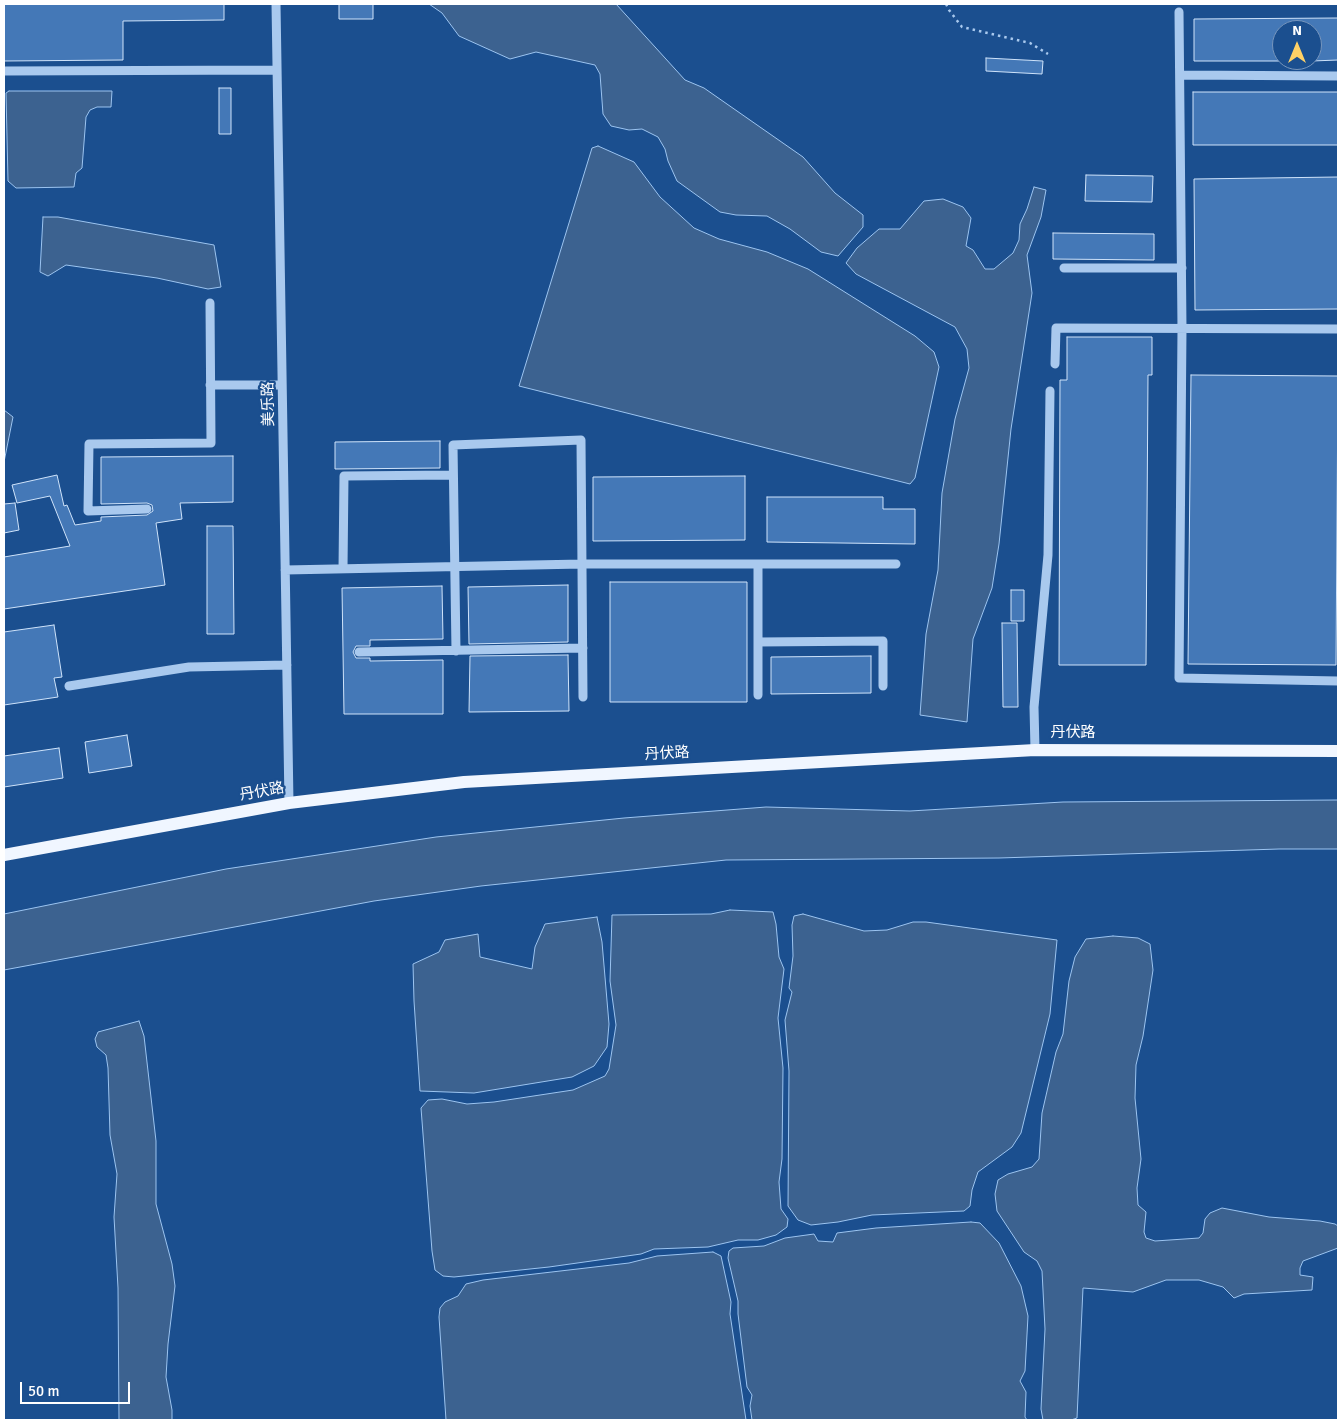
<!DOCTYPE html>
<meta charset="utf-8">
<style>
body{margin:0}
#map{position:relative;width:1342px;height:1424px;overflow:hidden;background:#1b4f8f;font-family:Signika,sans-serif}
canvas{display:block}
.frame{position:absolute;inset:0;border:5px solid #fff;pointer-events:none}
.north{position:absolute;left:1272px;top:20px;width:50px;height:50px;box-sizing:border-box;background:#1b4f8f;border:1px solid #7695bc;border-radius:50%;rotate:0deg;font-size:14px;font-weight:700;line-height:20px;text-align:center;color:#fff}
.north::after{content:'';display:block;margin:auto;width:18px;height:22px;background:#ffd166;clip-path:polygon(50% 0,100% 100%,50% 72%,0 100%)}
.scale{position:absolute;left:20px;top:1382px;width:110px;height:22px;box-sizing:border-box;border:2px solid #fff;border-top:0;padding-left:6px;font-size:15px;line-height:18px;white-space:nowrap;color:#fff;-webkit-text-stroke:4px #1b4f8f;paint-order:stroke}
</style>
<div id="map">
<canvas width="1342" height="1424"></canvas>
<div class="frame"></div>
<div class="north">N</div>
<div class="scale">50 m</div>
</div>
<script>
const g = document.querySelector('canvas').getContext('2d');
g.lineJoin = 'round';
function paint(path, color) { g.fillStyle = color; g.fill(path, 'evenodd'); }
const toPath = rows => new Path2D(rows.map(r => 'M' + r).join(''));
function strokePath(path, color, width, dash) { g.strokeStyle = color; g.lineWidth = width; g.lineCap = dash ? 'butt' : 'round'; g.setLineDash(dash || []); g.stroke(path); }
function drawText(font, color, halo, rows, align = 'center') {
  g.font = font + ' Signika,"Noto Sans SC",sans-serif'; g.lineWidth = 4.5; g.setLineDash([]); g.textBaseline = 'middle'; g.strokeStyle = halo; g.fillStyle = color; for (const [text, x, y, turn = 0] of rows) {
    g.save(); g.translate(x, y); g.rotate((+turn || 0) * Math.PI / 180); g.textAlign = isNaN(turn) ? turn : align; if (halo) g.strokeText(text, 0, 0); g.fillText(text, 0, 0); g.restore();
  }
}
const water = toPath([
 [429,4,616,4,685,80,704,88,803,157,835,193,863,215,863,227,838,256,821,252,790,229,767,216,736,215,720,212,677,181,668,161,665,149,658,137,642,129,629,130,611,126,603,114,600,74,595,65,536,52,510,59,459,36,442,13,429,4],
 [9,91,112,91,111,107,97,107,90,110,86,117,82,168,76,173,74,187,16,188,8,181,6,93,9,91],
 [598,146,634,162,660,197,694,228,719,239,767,252,808,269,915,336,934,352,939,367,915,478,910,484,519,386,592,148,598,146],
 [1034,187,1046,190,1041,217,1027,255,1032,293,1011,429,999,544,992,588,973,639,967,722,920,715,926,634,938,570,942,493,955,419,969,368,967,349,955,327,856,274,846,263,857,248,879,229,900,229,924,201,943,199,963,207,971,218,966,246,973,250,985,269,994,269,1013,253,1019,240,1020,224,1027,209,1034,187],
 [43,217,58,217,214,245,221,287,208,289,157,278,66,265,48,276,40,272,43,217],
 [4,410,13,417,4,462,4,410],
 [1338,800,1338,849,1279,849,999,858,726,860,481,886,374,901,4,970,4,914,226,869,436,837,624,818,766,807,910,811,1063,802,1338,800],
 [730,910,773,912,776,924,779,957,784,969,778,1018,783,1068,782,1159,779,1182,781,1209,788,1219,787,1227,776,1235,758,1240,738,1240,708,1247,654,1249,641,1254,549,1267,454,1277,443,1276,435,1270,432,1251,421,1108,428,1100,442,1099,467,1104,494,1102,573,1090,605,1076,609,1069,616,1025,610,981,612,915,711,914,730,910],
 [803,914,864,931,887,930,913,922,926,922,1057,940,1050,1014,1021,1133,1012,1147,978,1172,972,1190,970,1206,964,1211,872,1215,838,1222,811,1225,798,1220,788,1206,789,1071,785,1020,792,992,789,988,793,956,792,925,794,916,803,914],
 [597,917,602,942,609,1024,607,1047,594,1066,572,1077,474,1093,420,1091,414,1001,413,964,439,952,445,940,478,934,480,957,532,969,535,947,545,924,597,917],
 [1113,936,1138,938,1150,944,1153,970,1143,1036,1136,1065,1135,1098,1141,1159,1137,1188,1138,1205,1146,1212,1144,1232,1146,1238,1155,1241,1199,1238,1203,1233,1205,1219,1210,1213,1222,1208,1269,1217,1320,1221,1335,1224,1338,1226,1338,1248,1303,1261,1300,1268,1300,1275,1313,1277,1312,1290,1244,1294,1234,1298,1223,1287,1199,1280,1166,1280,1133,1292,1083,1288,1077,1418,1071,1420,1043,1420,1041,1409,1045,1329,1042,1271,1037,1261,1024,1252,997,1211,995,1194,998,1180,1008,1174,1032,1167,1039,1159,1042,1113,1056,1052,1063,1034,1069,981,1075,957,1086,939,1113,936],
 [139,1021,144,1036,156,1141,156,1204,172,1264,175,1286,168,1344,166,1377,172,1410,172,1420,119,1420,118,1288,114,1217,117,1174,110,1135,108,1068,106,1055,97,1047,95,1039,98,1032,139,1021],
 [971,1222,980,1223,999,1243,1021,1286,1028,1316,1025,1371,1020,1381,1026,1392,1025,1417,1027,1420,752,1420,750,1406,752,1395,747,1387,738,1314,738,1301,728,1258,729,1251,733,1248,764,1246,785,1238,814,1234,818,1241,833,1242,837,1233,876,1228,971,1222],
 [713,1252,721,1256,731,1302,730,1314,746,1420,446,1420,439,1317,440,1308,445,1302,458,1296,466,1284,483,1280,629,1263,657,1256,713,1252]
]);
paint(water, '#3c6290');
strokePath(water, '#9cc4f0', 1);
const building = toPath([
 [4,4,224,4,224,20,123,21,123,60,4,61,4,4],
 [339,4,373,4,373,19,339,19,339,4],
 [1338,18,1338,60,1312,61,1312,30,1282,30,1282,61,1194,61,1194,19,1338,18],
 [986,58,1043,61,1042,74,986,71,986,58],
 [219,88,231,88,231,134,219,134,219,88],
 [1193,92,1338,92,1338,145,1193,145,1193,92],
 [1086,175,1153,176,1152,202,1085,201,1086,175],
 [1338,177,1338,309,1195,310,1194,179,1338,177],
 [1053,233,1154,234,1154,260,1053,259,1053,233],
 [1067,337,1152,337,1152,375,1148,375,1146,665,1059,665,1060,380,1067,380,1067,337],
 [1191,375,1338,376,1336,665,1188,664,1191,375],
 [440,441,440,468,335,469,335,442,440,441],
 [233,456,233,502,180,503,182,519,156,523,165,585,4,609,4,557,70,546,50,496,17,503,12,485,57,475,64,506,67,505,75,525,101,521,101,517,147,515,153,511,152,505,147,503,101,504,101,457,233,456],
 [745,476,745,540,593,541,593,477,745,476],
 [767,497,883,497,883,509,915,509,915,544,767,542,767,497],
 [15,503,19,530,4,533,4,504,15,503],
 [207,526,233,526,234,634,207,634,207,526],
 [610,582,747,582,747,702,610,702,610,582],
 [568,585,568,642,469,644,468,587,568,585],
 [442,586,443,639,370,640,370,646,356,646,353,652,356,658,370,658,370,661,443,660,443,714,344,714,342,588,442,586],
 [1011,590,1024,590,1024,621,1011,621,1011,590],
 [1002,623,1017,623,1018,707,1003,707,1002,623],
 [54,625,62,677,54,678,58,697,4,705,4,632,54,625],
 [568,655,569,711,469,712,470,656,568,655],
 [871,656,871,693,771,694,771,657,871,656],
 [127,735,132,766,89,773,85,742,127,735],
 [59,748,63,778,4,787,4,756,59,748]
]);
paint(building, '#4478b7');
strokePath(building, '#cfe3fa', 1);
strokePath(toPath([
 [946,4,949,10,962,27,1030,43,1048,54]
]), '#a9c9ee', 2.5, [2.5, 4]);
strokePath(toPath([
 [276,4,289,803],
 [1179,12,1182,329,1179,678,1338,681],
 [4,71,277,70],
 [1181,75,1338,76],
 [1064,268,1182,268],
 [1055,364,1056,328,1338,329],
 [210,385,282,385],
 [147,509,88,511,89,444,211,443,210,303],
 [758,564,758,695],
 [343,569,344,476,453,475],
 [285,570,582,564,896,564],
 [758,642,883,641,883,686],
 [456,651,453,445,581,440,583,697],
 [359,652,583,648],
 [69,686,189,667,287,665],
 [1035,750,1034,707,1048,555,1050,391]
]), '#a9c9ee', 9);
strokePath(toPath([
 [4,855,289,803,464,782,1035,750,1338,751]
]), '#f0f6ff', 12);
drawText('15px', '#fff', '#1b4f8f', [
 ["美乐路",269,404,-91],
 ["丹伏路",1073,733],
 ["丹伏路",667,754,-3],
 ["丹伏路",262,792,-10]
]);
</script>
